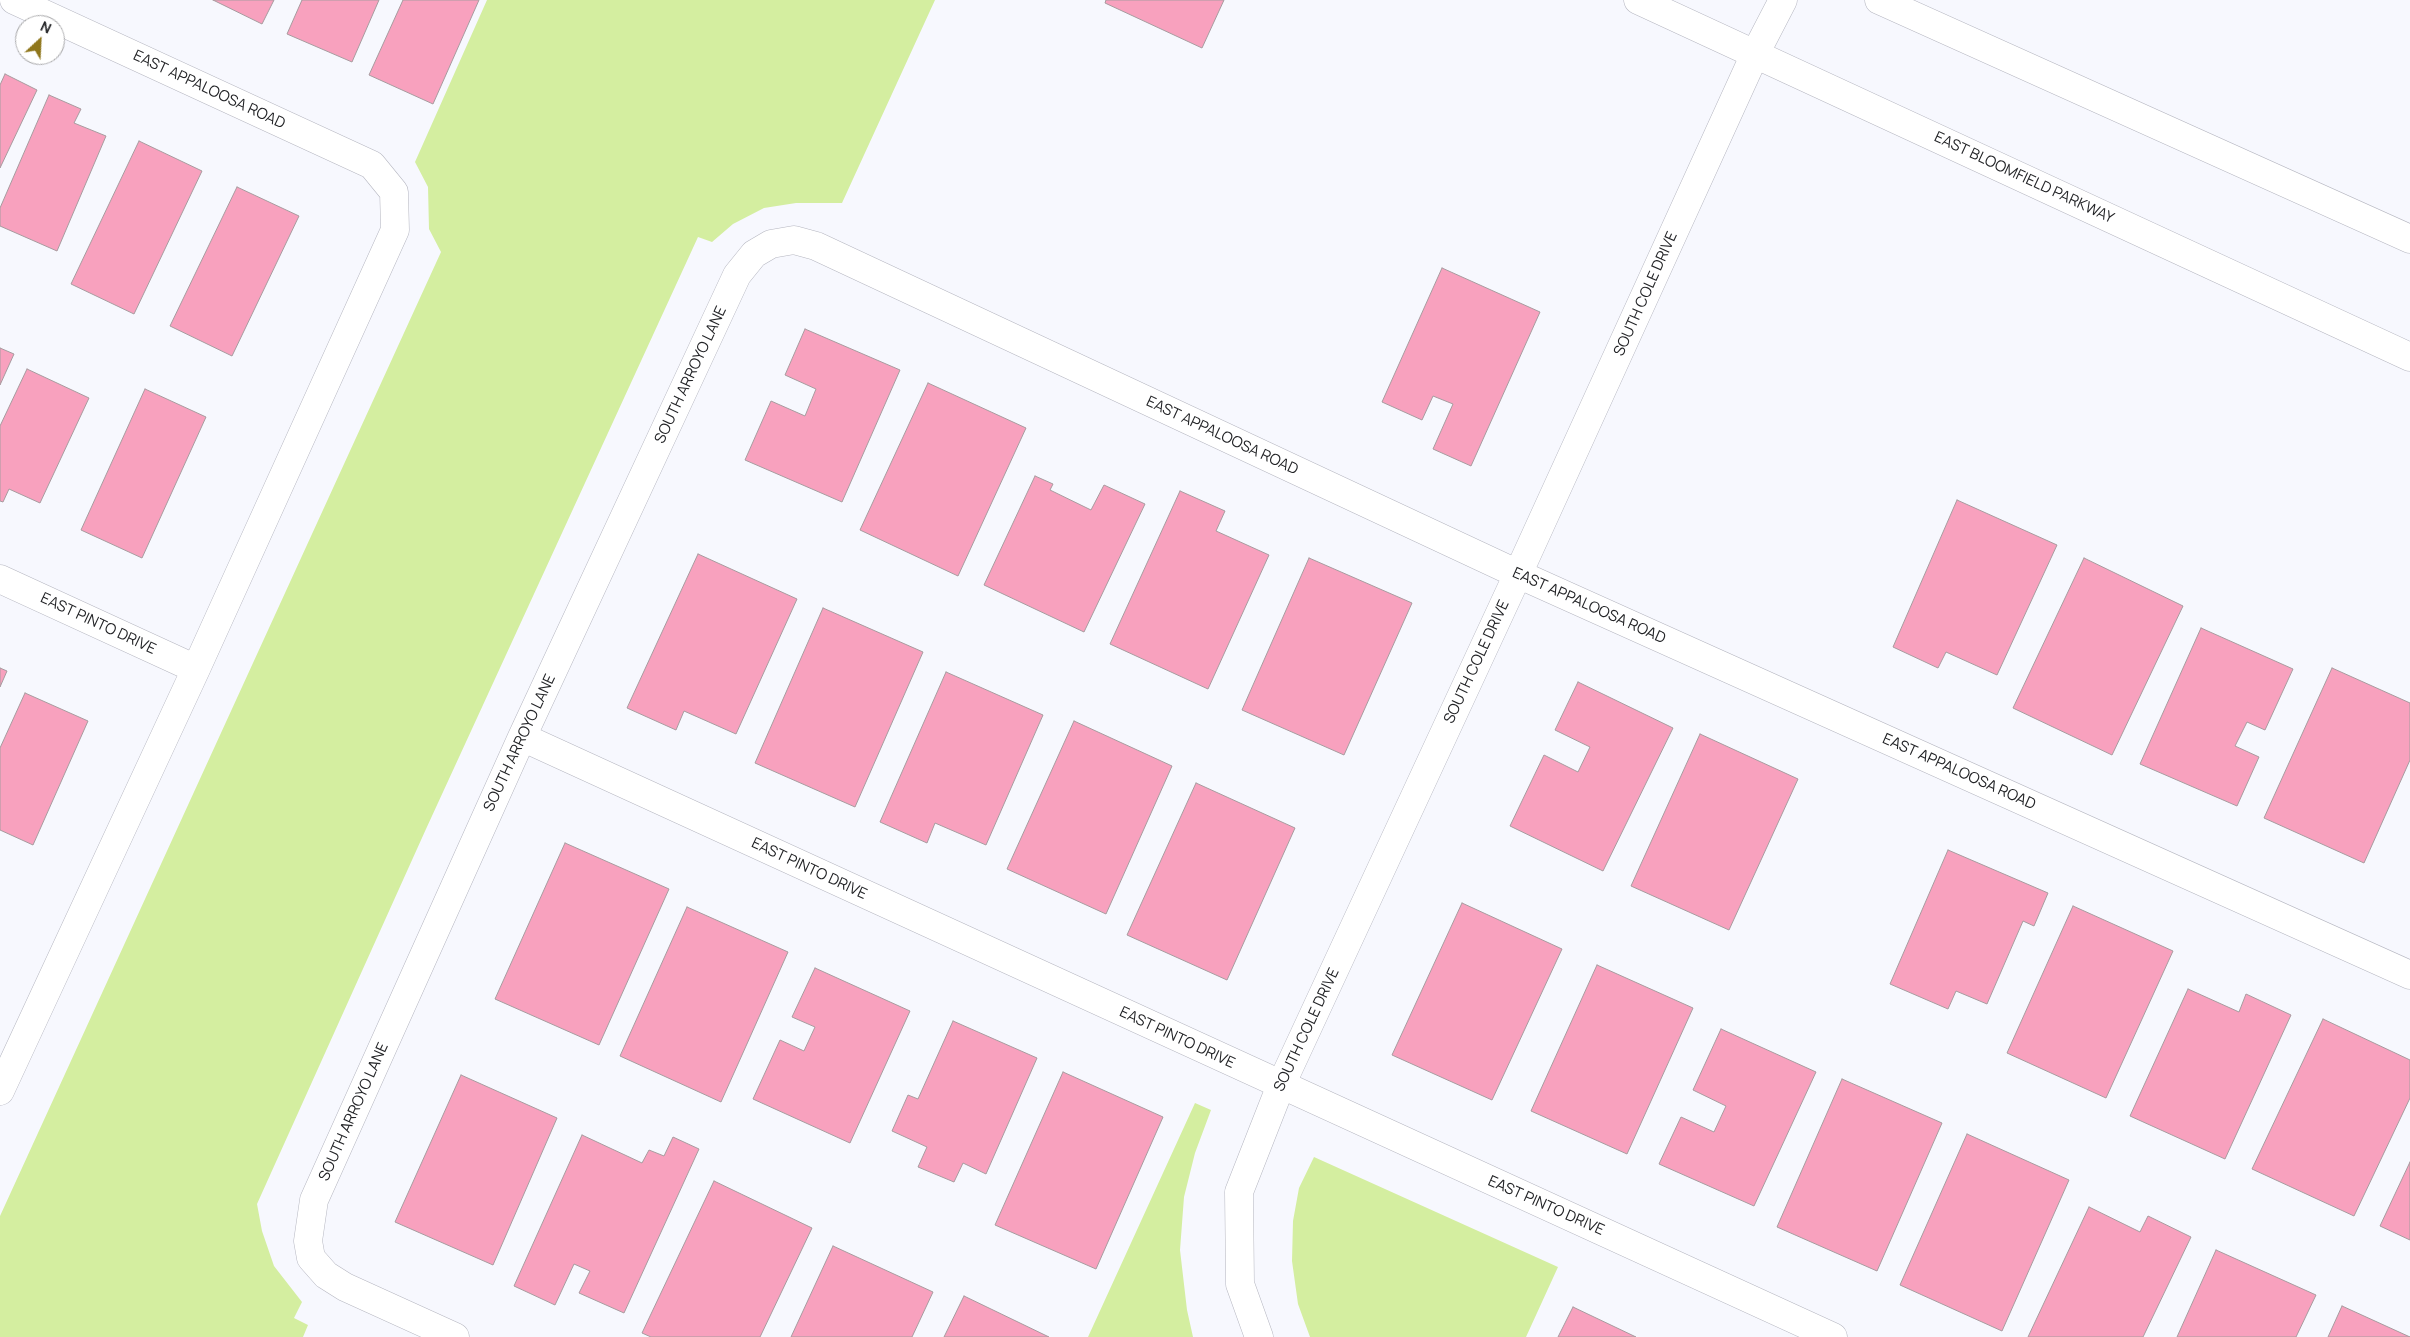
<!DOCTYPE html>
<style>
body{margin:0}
#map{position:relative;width:2410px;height:1337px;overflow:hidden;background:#f7f8fe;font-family:Manrope,sans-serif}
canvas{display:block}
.north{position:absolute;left:15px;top:15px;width:50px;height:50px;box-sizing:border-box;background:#fff;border:1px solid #a7a7a9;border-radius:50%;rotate:25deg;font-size:14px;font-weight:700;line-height:20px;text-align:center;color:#232427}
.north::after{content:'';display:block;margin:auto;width:18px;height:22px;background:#8f761b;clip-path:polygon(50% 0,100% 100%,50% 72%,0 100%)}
</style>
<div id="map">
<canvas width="2410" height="1337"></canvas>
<div class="north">N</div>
</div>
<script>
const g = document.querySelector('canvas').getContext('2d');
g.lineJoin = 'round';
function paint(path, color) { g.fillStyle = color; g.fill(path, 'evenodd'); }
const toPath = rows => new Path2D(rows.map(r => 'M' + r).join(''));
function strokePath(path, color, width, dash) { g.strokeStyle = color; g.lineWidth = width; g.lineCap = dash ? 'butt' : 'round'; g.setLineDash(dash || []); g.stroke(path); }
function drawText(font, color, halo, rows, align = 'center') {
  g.font = font + ' Manrope,sans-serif'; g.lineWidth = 5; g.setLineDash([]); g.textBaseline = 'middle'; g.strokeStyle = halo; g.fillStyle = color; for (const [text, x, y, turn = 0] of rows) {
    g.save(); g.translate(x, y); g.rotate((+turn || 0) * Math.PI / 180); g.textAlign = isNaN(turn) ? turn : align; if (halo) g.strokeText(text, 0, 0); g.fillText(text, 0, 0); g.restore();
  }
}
paint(toPath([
 [487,0,935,0,842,203,796,203,764,208,733,224,712,242,698,237,426,829,257,1204,262,1231,274,1266,302,1302,294,1318,308,1325,303,1337,0,1337,0,1216,441,252,429,229,428,187,415,162],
 [1195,1103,1211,1110,1195,1153,1184,1197,1180,1250,1187,1310,1193,1337,1088,1337],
 [1314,1157,1558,1267,1526,1337,1310,1337,1298,1304,1292,1261,1293,1221,1299,1188]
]), '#d4eea0');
const building = toPath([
 [213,0,274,0,262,24,213,0],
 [302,0,379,0,352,62,287,34,302,0],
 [403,0,479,0,433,104,369,75,403,0],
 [1106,0,1224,0,1202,48,1105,3,1106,0],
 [5,74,37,90,0,168,0,85,5,74],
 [49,95,81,109,74,123,106,136,57,251,0,226,0,208,49,95],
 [139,141,202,171,134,314,71,284,139,141],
 [237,187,299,216,232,356,170,326,237,187],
 [1442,268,1540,312,1471,466,1433,449,1453,404,1433,396,1422,420,1382,402,1442,268],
 [805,329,900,370,842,502,745,460,771,401,805,416,816,389,785,375,805,329],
 [0,348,14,354,0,385,0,348],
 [27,369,89,398,40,503,9,489,3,502,0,501,0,426,27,369],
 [928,383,1026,428,958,576,860,530,928,383],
 [145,389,206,417,142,558,81,530,145,389],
 [1035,476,1053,484,1050,490,1091,510,1104,485,1145,504,1084,632,984,585,1035,476],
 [1180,491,1225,511,1216,531,1269,555,1208,689,1110,644,1180,491],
 [1957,500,2057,545,1997,675,1946,652,1938,668,1893,647,1957,500],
 [698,554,797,599,736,734,684,711,676,730,627,708,698,554],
 [1309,558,1412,603,1344,755,1242,710,1309,558],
 [2084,558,2183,606,2112,755,2013,708,2084,558],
 [823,608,923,652,855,807,755,763,823,608],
 [2201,628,2293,669,2265,730,2247,722,2235,746,2259,757,2237,806,2140,764,2201,628],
 [0,668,7,671,0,687,0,668],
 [2332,668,2410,703,2410,760,2364,863,2264,818,2332,668],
 [946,672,1043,715,986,845,935,823,927,843,880,822,946,672],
 [1578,682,1673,728,1603,871,1510,826,1544,755,1578,772,1590,747,1555,730,1578,682],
 [25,693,88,721,33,845,0,830,0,748,25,693],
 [1074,721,1172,766,1106,914,1007,869,1074,721],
 [1700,734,1798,779,1729,930,1631,886,1700,734],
 [1196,783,1295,828,1227,980,1127,935,1196,783],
 [565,843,669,889,599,1045,495,999,565,843],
 [1948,850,2048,893,2034,926,2023,921,1987,1004,1956,991,1948,1009,1890,984,1948,850],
 [1462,903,1562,949,1492,1100,1392,1055,1462,903],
 [2073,906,2173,951,2106,1098,2007,1053,2073,906],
 [687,907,788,952,721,1102,620,1056,687,907],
 [1597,965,1693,1008,1627,1154,1531,1111,1597,965],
 [815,968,910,1011,850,1143,753,1099,780,1040,804,1051,815,1027,792,1017,815,968],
 [2188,989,2239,1012,2246,994,2291,1015,2225,1159,2130,1116,2188,989],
 [2323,1019,2410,1060,2410,1098,2354,1216,2252,1169,2323,1019],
 [953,1021,1037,1058,986,1174,963,1163,954,1182,918,1167,927,1147,892,1131,908,1095,918,1099,953,1021],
 [1721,1029,1816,1072,1754,1206,1659,1164,1681,1117,1714,1132,1726,1106,1693,1090,1721,1029],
 [1063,1072,1163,1117,1096,1269,995,1225,1063,1072],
 [461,1075,557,1118,493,1265,395,1222,461,1075],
 [1842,1079,1942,1123,1877,1271,1777,1227,1842,1079],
 [1967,1134,2069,1180,2002,1331,1900,1285,1967,1134],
 [582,1135,642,1163,649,1150,664,1156,673,1137,699,1149,624,1313,579,1293,590,1271,574,1264,555,1305,514,1286,582,1135],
 [2410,1162,2410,1240,2380,1226,2410,1162],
 [714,1181,812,1228,760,1337,651,1337,642,1333,714,1181],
 [2089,1207,2140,1232,2148,1216,2191,1237,2143,1337,2028,1337,2089,1207],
 [833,1246,933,1292,912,1337,791,1337,833,1246],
 [2216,1250,2316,1295,2296,1337,2177,1337,2216,1250],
 [964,1296,1049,1337,944,1337,964,1296],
 [2342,1306,2410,1337,2328,1337,2342,1306],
 [1573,1307,1636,1337,1558,1337,1573,1307]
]);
paint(building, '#f8a1be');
strokePath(building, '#a79b9f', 1);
const street = toPath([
 [0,579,196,669],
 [522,737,1833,1337],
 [0,1091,196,669,395,230,394,192,372,165,14,0],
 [455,1337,345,1287,326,1275,311,1258,308,1241,314,1200,522,737,737,275,754,254,771,244,794,240,816,246,1518,574,2410,975],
 [1259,1337,1240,1284,1239,1192,1281,1085,1518,574,1755,54,1783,0]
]);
const secondary = toPath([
 [1638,0,2410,357],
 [1879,0,2410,239]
]);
strokePath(street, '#b5b6c0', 29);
strokePath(secondary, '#b5b6c0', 29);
strokePath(street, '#fff', 28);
strokePath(secondary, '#fff', 28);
drawText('15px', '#232427', '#fff', [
 ["EAST APPALOOSA ROAD",209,90,25],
 ["EAST BLOOMFIELD PARKWAY",2024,178,25],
 ["SOUTH COLE DRIVE",1646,294,-66],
 ["SOUTH ARROYO LANE",691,375,-65],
 ["EAST APPALOOSA ROAD",1222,436,25],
 ["EAST APPALOOSA ROAD",1589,606,24],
 ["EAST PINTO DRIVE",98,624,25],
 ["SOUTH COLE DRIVE",1477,662,-65],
 ["SOUTH ARROYO LANE",520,743,-65],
 ["EAST APPALOOSA ROAD",1959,772,24],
 ["EAST PINTO DRIVE",809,869,25],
 ["SOUTH COLE DRIVE",1307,1030,-65],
 ["EAST PINTO DRIVE",1177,1038,25],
 ["SOUTH ARROYO LANE",354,1112,-66],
 ["EAST PINTO DRIVE",1546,1206,24]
]);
</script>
